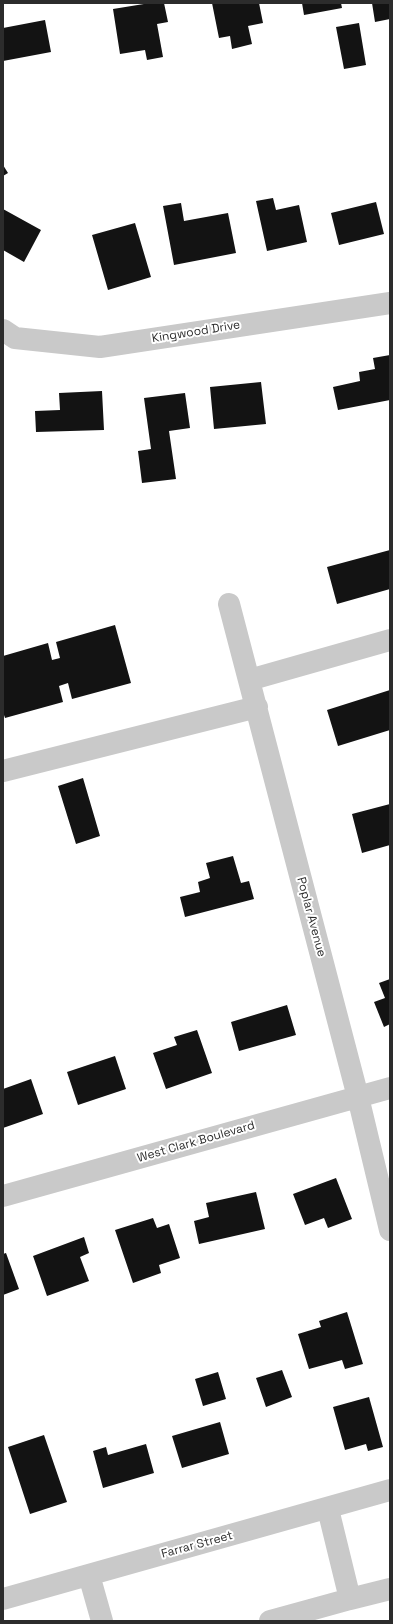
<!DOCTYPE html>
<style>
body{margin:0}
#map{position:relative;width:393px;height:1624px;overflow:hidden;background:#fff;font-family:"Space Grotesk",sans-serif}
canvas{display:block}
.frame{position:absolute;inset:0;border:4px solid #2c2c2c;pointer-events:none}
</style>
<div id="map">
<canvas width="393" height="1624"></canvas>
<div class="frame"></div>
</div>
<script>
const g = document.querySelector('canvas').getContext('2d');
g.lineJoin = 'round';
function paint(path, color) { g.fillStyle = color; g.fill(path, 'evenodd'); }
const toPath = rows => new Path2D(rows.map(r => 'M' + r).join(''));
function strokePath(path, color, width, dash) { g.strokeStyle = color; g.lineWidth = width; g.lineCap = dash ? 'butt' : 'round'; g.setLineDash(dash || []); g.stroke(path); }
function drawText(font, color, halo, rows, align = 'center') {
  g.font = font + ' "Space Grotesk",sans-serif'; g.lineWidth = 4; g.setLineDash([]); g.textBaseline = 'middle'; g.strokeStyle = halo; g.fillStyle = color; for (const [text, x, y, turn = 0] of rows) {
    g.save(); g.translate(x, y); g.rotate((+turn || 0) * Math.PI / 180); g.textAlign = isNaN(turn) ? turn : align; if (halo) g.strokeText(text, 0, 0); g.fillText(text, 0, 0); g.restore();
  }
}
paint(toPath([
 [150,3,164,3,168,22,157,24,163,57,147,60,145,50,120,54,113,9],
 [212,3,259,3,263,23,248,26,252,44,232,49,230,36,219,38],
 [302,3,341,3,342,8,304,15],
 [372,3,390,3,390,19,375,22],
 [45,20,51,52,3,61,3,28],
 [359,23,366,65,344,69,336,27],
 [3,165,8,173,3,176],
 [273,198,276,210,299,205,307,242,267,251,256,201],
 [376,202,384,234,339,245,331,213],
 [181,203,184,221,228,213,236,253,174,265,163,206],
 [3,209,41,230,24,262,3,250],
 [135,223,151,277,108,290,92,235],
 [390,355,390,400,338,410,333,387,360,381,359,372,375,369,373,358],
 [261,382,266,424,214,429,210,387],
 [102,391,104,430,36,432,35,411,60,410,59,393],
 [185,393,190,428,169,431,176,479,142,483,138,451,151,449,144,398],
 [390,550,390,589,337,604,327,567],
 [115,625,131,683,72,699,68,683,59,686,63,702,5,718,3,712,3,656,48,643,52,660,60,658,56,642],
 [390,690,390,730,338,746,327,710],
 [83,778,100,836,76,844,58,786],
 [390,804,390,845,362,853,352,814],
 [233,856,241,883,249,881,254,899,185,917,180,897,200,892,198,882,210,878,206,863],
 [390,979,390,1024,384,1027,374,1002,385,998,379,983],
 [287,1005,296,1035,239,1051,231,1022],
 [197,1030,212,1073,166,1089,153,1053,177,1045,174,1037],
 [115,1056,126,1089,78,1105,67,1072],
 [31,1079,43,1114,3,1128,3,1089],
 [336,1178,352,1219,328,1228,324,1218,305,1225,293,1194],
 [256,1192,265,1229,199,1244,194,1221,209,1217,206,1203],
 [153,1218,157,1228,169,1224,180,1258,159,1265,161,1273,133,1283,115,1230],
 [84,1237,89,1253,80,1257,89,1281,47,1296,33,1256],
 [6,1253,19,1289,3,1295,3,1254],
 [347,1312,363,1364,345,1369,342,1360,309,1369,298,1334,321,1327,319,1321],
 [282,1370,292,1397,266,1407,256,1378],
 [218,1372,226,1399,203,1406,195,1379],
 [369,1397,383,1447,368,1451,366,1444,345,1450,333,1407],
 [220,1422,229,1454,182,1468,172,1436],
 [44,1435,67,1502,30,1514,8,1447],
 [146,1444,154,1473,103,1488,93,1451,106,1447,108,1455]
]), '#131313');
strokePath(toPath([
 [3,330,15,338,100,347,390,303],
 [229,604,358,1097,390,1230],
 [249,680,390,640],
 [3,771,257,707],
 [3,1196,390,1088],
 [89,1575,102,1621],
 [3,1599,390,1490],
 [350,1599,390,1589],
 [270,1621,350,1599,328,1509]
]), '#c9c9c9', 22);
drawText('12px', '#2c2c2c', '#fff', [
 ["Kingwood Drive",196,332,-9],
 ["Poplar Avenue",311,917,75],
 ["West Clark Boulevard",196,1142,-16],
 ["Farrar Street",197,1545,-15]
]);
</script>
